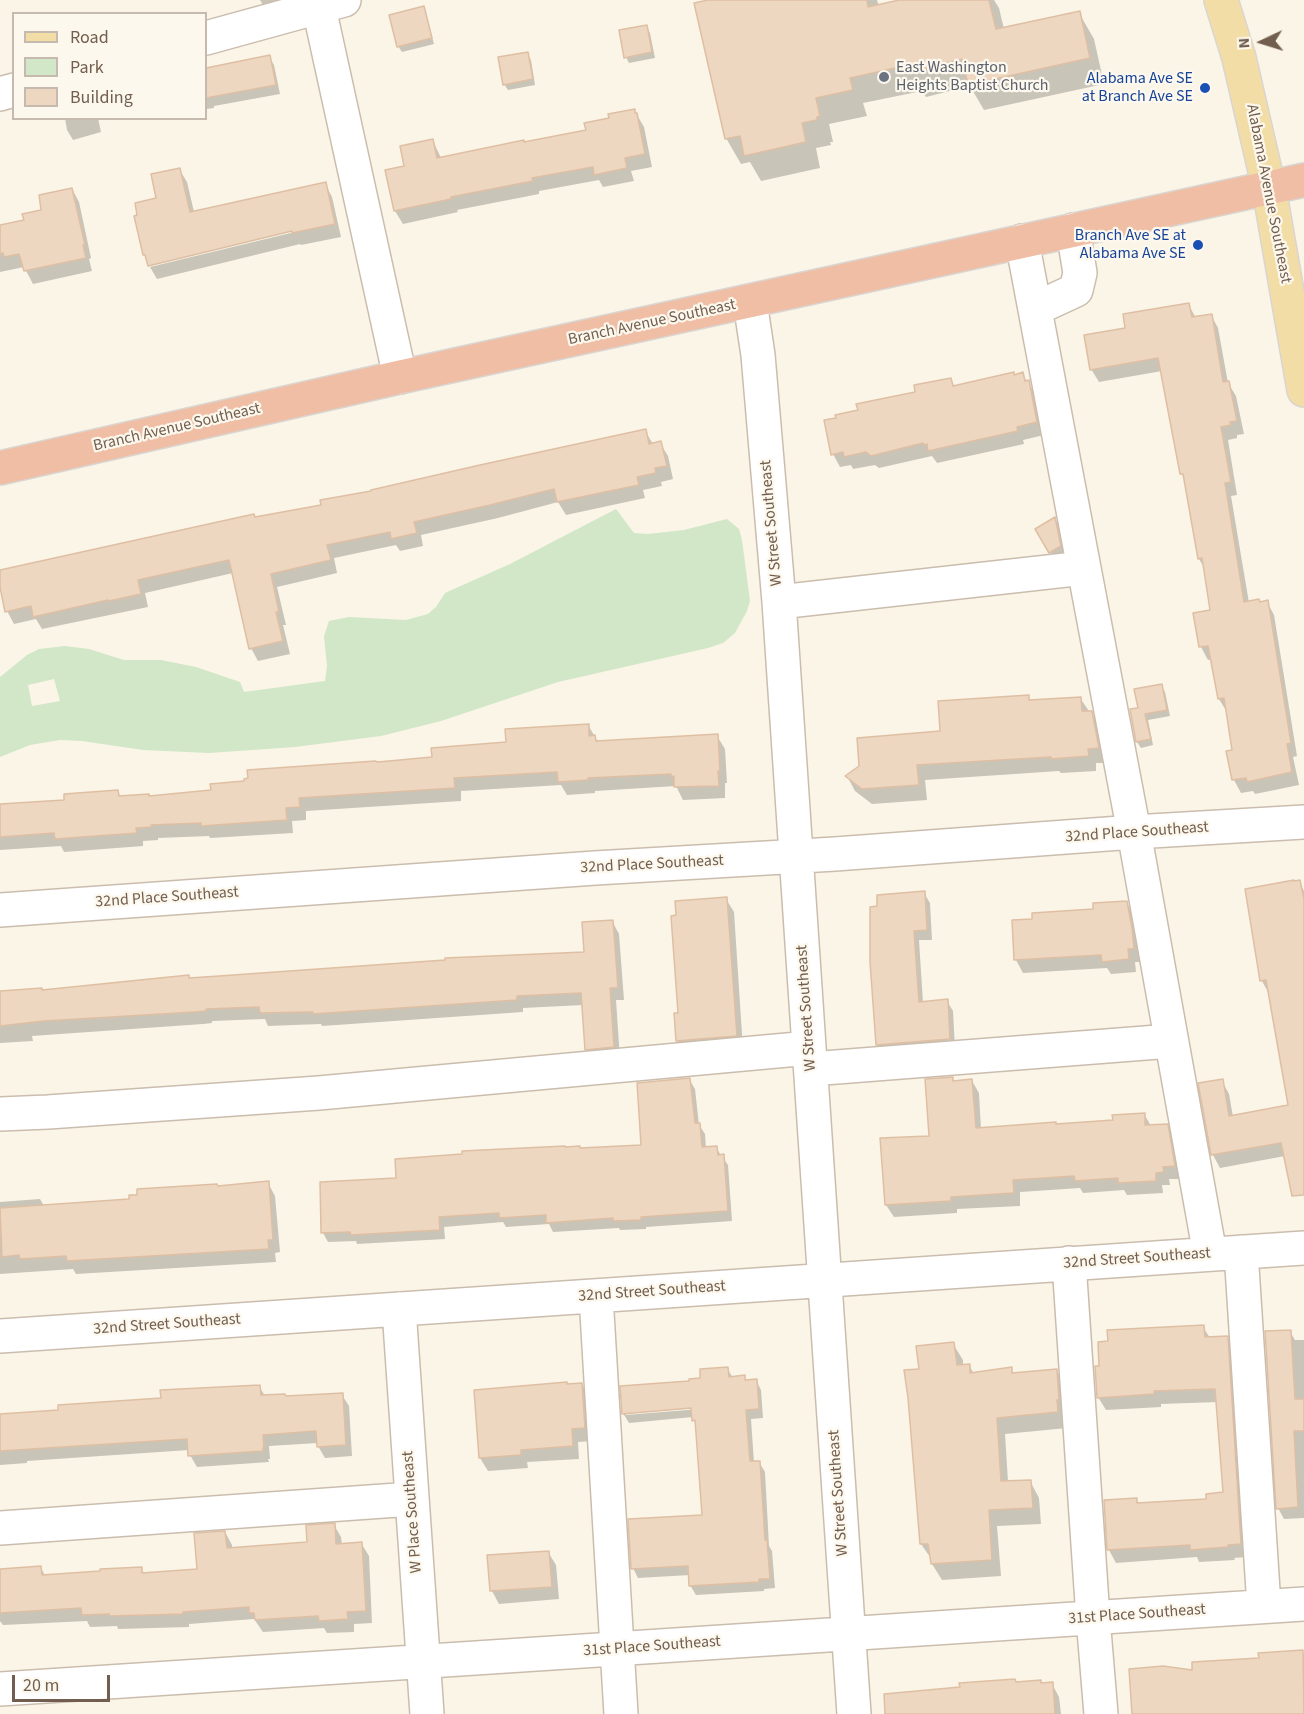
<!DOCTYPE html>
<style>
body{margin:0}
#map{position:relative;width:1304px;height:1714px;overflow:hidden;background:#faf5e7;font-family:"Source Sans 3",sans-serif}
canvas{display:block}
.legend{position:absolute;left:12px;top:12px;width:195px;height:108px;box-sizing:border-box;background:#fdf8ed;border:2px solid #c5baad;margin:0;padding:8px 10px;list-style:none;font-size:18px;color:#725e4e}
.legend li{display:flex;align-items:center;gap:12px;height:30px}
.legend b{width:30px;border:2px solid #c5baad}
.north{position:absolute;left:1232px;top:12px;width:60px;height:60px;-webkit-text-stroke:4px #fdf8ed;paint-order:stroke;rotate:266deg;font-size:16px;font-weight:700;line-height:24px;text-align:center;color:#725e4e}
.north::after{content:'';display:block;margin:auto;width:21px;height:27px;background:#725e4e;clip-path:polygon(50% 0,100% 100%,50% 72%,0 100%)}
.scale{position:absolute;left:12px;top:1675px;width:98px;height:27px;box-sizing:border-box;border:3px solid #725e4e;border-top:0;padding-left:8px;font-size:18px;line-height:21px;white-space:nowrap;color:#725e4e;-webkit-text-stroke:4px #fdf8ed;paint-order:stroke}
</style>
<div id="map">
<canvas width="1304" height="1714"></canvas>
<ul class="legend">
<li><b style="height:8px;background:#f3dda6"></b>Road</li>
<li><b style="height:16px;background:#d1e7c7"></b>Park</li>
<li><b style="height:16px;background:#edd7c1"></b>Building</li>
</ul>
<div class="north">N</div>
<div class="scale">20 m</div>
</div>
<script>
const g = document.querySelector('canvas').getContext('2d');
g.lineJoin = 'round';
function paint(path, color) { g.fillStyle = color; g.fill(path, 'evenodd'); }
const toPath = rows => new Path2D(rows.map(r => 'M' + r).join(''));
function strokePath(path, color, width, dash) { g.strokeStyle = color; g.lineWidth = width; g.lineCap = dash ? 'butt' : 'round'; g.setLineDash(dash || []); g.stroke(path); }
function drawText(font, color, halo, rows, align = 'center') {
  g.font = font + ' "Source Sans 3",sans-serif'; g.lineWidth = 4.5; g.setLineDash([]); g.textBaseline = 'middle'; g.strokeStyle = halo; g.fillStyle = color; for (const [text, x, y, turn = 0] of rows) {
    g.save(); g.translate(x, y); g.rotate((+turn || 0) * Math.PI / 180); g.textAlign = isNaN(turn) ? turn : align; if (halo) g.strokeText(text, 0, 0); g.fillText(text, 0, 0); g.restore();
  }
}
paint(toPath([
 [616,509,634,533,648,534,684,530,727,519,739,529,742,540,750,601,747,611,735,633,723,643,708,648,558,682,441,721,381,736,295,747,209,753,143,750,82,741,60,740,30,745,0,757,0,677,27,655,39,649,65,646,89,649,124,660,161,660,196,667,240,682,244,692,325,681,327,666,324,636,329,621,349,617,406,620,428,614,436,607,445,593,510,564],
 [54,679,60,701,32,706,28,685]
]), '#d1e7c7');
paint(toPath([
 [260,0,278,0,263,5],
 [714,0,877,0,879,6,906,0,994,0,999,8,1004,29,1079,13,1094,39,1104,84,984,110,970,86,926,97,922,91,863,103,867,116,829,124,833,142,830,142,831,145,816,148,820,168,761,181,750,162,741,164,726,138],
 [423,8,426,14,434,44,402,52,398,46],
 [647,27,650,33,655,58,629,63,626,57],
 [527,54,531,60,535,85,508,90,504,84],
 [269,57,274,65,280,94,214,106,214,108,206,109,206,71],
 [634,110,644,127,652,167,631,171,634,181,603,187,599,180,539,191,539,194,457,210,458,212,403,224,395,211,406,167,433,141,441,158,587,131],
 [65,118,98,118,101,132,73,140,67,130],
 [179,169,187,182,194,212,325,184,332,197,341,237,301,245,300,244,157,279,150,267,299,231,299,228,150,264,150,267,148,259,158,199],
 [72,189,79,202,91,258,89,259,92,271,33,284,24,267,0,272,0,226,26,221,43,211],
 [1188,304,1196,318,1211,315,1218,328,1228,383,1236,396,1244,434,1237,435,1237,438,1228,440,1237,495,1231,496,1249,603,1260,603,1267,602,1274,615,1297,756,1293,757,1299,785,1255,794,1253,791,1241,793,1234,780,1228,752,1234,751,1227,712,1219,699,1212,659,1208,660,1201,647,1195,614,1212,611,1205,569,1199,559,1185,479,1182,474,1162,371,1099,382,1091,369,1126,329],
 [1022,374,1036,395,1044,435,1023,440,1024,444,937,463,932,456,879,468,875,465,853,469,851,465,840,467,833,454,838,419,917,393,950,379,955,387],
 [645,431,653,444,660,443,668,456,673,479,661,482,662,486,643,490,645,498,566,515,558,502,498,518,421,535,423,546,400,551,396,545,334,558,337,573,277,587,286,625,283,625,290,654,258,661,251,648,233,573,145,593,148,607,42,629,36,619,14,624,7,611,0,580,0,572,255,518,323,506,373,493],
 [1055,519,1062,532,1067,560,1058,565,1038,530],
 [1161,686,1165,692,1170,716,1148,720,1153,745,1141,748,1137,742,1132,710,1140,710],
 [1028,697,1031,702,1080,698,1100,727,1106,763,1096,763,1096,771,1061,773,1059,771,925,780,927,800,872,804,855,791,847,776,942,732],
 [588,725,598,742,717,736,725,749,727,783,725,783,725,798,683,800,676,786,595,791,595,793,567,795,561,785,461,791,461,801,306,811,306,820,292,821,293,833,210,838,209,836,158,838,158,840,143,841,143,846,64,852,61,846,0,850,0,805,66,801,118,792,121,798,149,797,212,791,433,758],
 [1299,882,1304,891,1304,1195,1298,1196,1291,1183,1285,1156,1220,1168,1213,1155,1200,1085,1222,1081,1229,1094,1233,1117,1289,1106,1269,994,1262,981,1247,890],
 [924,893,930,903,932,940,919,940,923,1003,947,1001,953,1011,955,1049,883,1055,877,1045],
 [726,899,734,912,743,1049,685,1054,677,1041,675,1015,679,1015,678,917],
 [1127,903,1134,916,1139,942,1140,962,1135,962,1136,972,1111,974,1107,968,1023,973,1016,960,1034,920,1095,910],
 [612,921,619,934,624,1000,616,1000,620,1059,593,1062,586,1049,583,1005,523,1008,523,1012,322,1026,321,1024,268,1026,265,1019,212,1021,212,1023,203,1024,32,1036,33,1041,0,1043,0,992,42,991,190,979,585,953],
 [952,1078,954,1082,972,1081,979,1093,981,1129,1114,1122,1144,1114,1151,1126,1167,1125,1174,1138,1181,1179,1169,1179,1170,1185,1162,1185,1163,1193,1127,1195,1124,1190,1083,1193,1080,1188,1020,1192,1020,1206,957,1209,957,1213,894,1217,886,1205,931,1137],
 [689,1079,695,1089,699,1125,705,1134,706,1149,716,1148,728,1165,732,1221,646,1227,646,1229,620,1230,619,1228,553,1232,549,1224,506,1227,503,1222,444,1227,445,1239,357,1244,356,1241,328,1242,323,1233,398,1179,581,1149,643,1147],
 [268,1183,275,1196,280,1252,275,1253,276,1262,76,1274,73,1269,0,1274,0,1202,40,1199,44,1206,131,1200,218,1187],
 [1203,1327,1210,1338,1227,1337,1234,1350,1247,1557,1234,1558,1235,1560,1199,1562,1197,1557,1116,1563,1109,1550,1136,1499,1139,1505,1208,1500,1225,1494,1218,1402,1161,1404,1161,1407,1106,1410,1098,1397],
 [1290,1332,1295,1340,1304,1340,1304,1518,1284,1519,1278,1508],
 [953,1344,963,1360,963,1366,969,1365,974,1374,1011,1369,1014,1374,1057,1371,1066,1387,1067,1428,1005,1434,1008,1482,1030,1481,1039,1498,1041,1524,997,1526,1001,1576,942,1580,932,1564,932,1560,921,1544,921,1371],
 [727,1368,733,1378,744,1377,747,1381,756,1380,761,1390,763,1418,751,1419,754,1463,759,1462,765,1472,769,1546,772,1551,775,1588,764,1589,764,1591,696,1595,690,1585,690,1575,638,1578,633,1568,630,1521,703,1517,697,1427,693,1417,629,1423,623,1413,622,1387,691,1382,691,1380,702,1380,701,1370],
 [698,1406,699,1409,626,1415,626,1412],
 [582,1384,589,1398,592,1441,578,1442,579,1459,527,1462,528,1468,488,1471,480,1458,568,1385],
 [259,1386,265,1396,286,1398,342,1395,349,1406,352,1456,325,1458,318,1446,318,1443,269,1446,270,1459,268,1459,269,1462,197,1467,190,1455,189,1450,27,1461,27,1463,0,1465,0,1415,60,1411,163,1400],
 [334,1525,341,1537,342,1545,361,1543,369,1556,372,1623,354,1624,354,1632,327,1633,324,1628,263,1632,254,1619,189,1624,189,1627,118,1629,117,1626,90,1627,87,1621,3,1625,0,1621,0,1571,40,1567,46,1577,141,1569,145,1574,199,1571,225,1532,232,1545,232,1549,309,1544],
 [548,1552,556,1565,559,1599,499,1604,492,1591,489,1557],
 [1302,1652,1304,1655,1304,1714,1133,1714,1194,1671],
 [1016,1683,1052,1684,1059,1697,1061,1714,929,1714]
]), '#0003');
const building = toPath([
 [708,0,867,0,868,7,899,0,989,0,996,29,1080,11,1090,58,968,85,962,59,910,72,909,65,850,78,853,90,816,98,820,116,817,117,817,120,802,123,806,142,744,156,740,136,725,139,694,3,708,0],
 [424,6,432,38,397,47,389,15,424,6],
 [647,25,652,52,624,58,619,30,647,25],
 [528,52,533,79,503,85,498,57,528,52],
 [270,55,276,85,206,98,206,68,270,55],
 [635,109,635,113,637,113,645,154,625,158,627,168,594,175,593,167,532,178,533,181,451,197,451,199,394,211,385,170,404,166,400,146,433,139,437,158,524,140,524,142,586,130,584,123,609,118,608,114,635,109],
 [180,168,190,212,326,182,335,224,292,233,292,231,148,266,145,255,143,255,134,216,137,215,135,203,156,198,151,174,180,168],
 [72,188,85,245,83,245,86,258,24,271,19,254,4,257,3,253,0,254,0,225,24,220,22,214,41,210,39,195,72,188],
 [1189,303,1192,317,1212,314,1223,382,1229,381,1237,421,1230,422,1231,425,1221,427,1231,482,1225,483,1244,602,1259,599,1260,602,1268,600,1291,743,1287,744,1292,772,1247,782,1246,778,1232,780,1226,751,1232,750,1224,698,1218,699,1208,646,1199,647,1193,613,1210,610,1202,558,1198,559,1183,474,1180,474,1158,358,1090,370,1084,335,1125,328,1123,314,1189,303],
 [1014,372,1014,375,1023,372,1025,381,1029,380,1037,422,1017,427,1018,431,928,451,927,444,924,445,923,443,871,456,866,452,844,457,843,452,831,455,824,420,836,418,835,415,858,410,856,404,915,392,914,385,951,378,953,386,1014,372],
 [646,429,649,444,661,441,667,466,655,468,656,473,637,477,639,485,557,502,554,489,490,505,414,522,417,533,391,539,390,532,327,545,331,560,271,574,279,612,276,612,283,641,249,649,229,560,138,580,141,594,109,601,108,600,33,617,31,606,5,612,0,587,0,570,254,514,255,517,321,505,320,500,371,491,371,490,480,465,646,429],
 [1055,517,1061,546,1049,553,1035,529,1055,517],
 [1162,684,1167,710,1145,714,1151,739,1136,742,1130,709,1138,708,1134,689,1162,684],
 [1029,695,1029,700,1081,697,1082,711,1092,711,1099,748,1088,749,1089,756,1051,759,1051,757,917,765,919,785,862,789,845,776,859,766,857,738,940,731,938,701,1029,695],
 [589,724,589,736,595,735,596,741,718,734,720,771,718,771,719,786,674,787,674,776,671,777,671,774,588,778,588,780,558,782,557,772,454,778,455,788,299,798,300,807,286,808,287,820,201,826,201,823,151,825,152,827,136,828,137,833,55,839,54,833,0,837,0,804,64,800,64,794,118,790,119,796,149,794,149,796,211,790,210,784,244,781,244,779,248,778,247,770,375,761,378,762,432,757,431,748,506,742,505,729,589,724],
 [1294,880,1294,881,1300,880,1304,899,1304,1195,1292,1196,1281,1143,1211,1155,1198,1083,1223,1079,1229,1116,1288,1105,1266,980,1260,981,1245,889,1294,880],
 [925,891,927,930,914,931,919,1002,948,999,950,1039,876,1045,870,962,870,907,877,906,877,895,925,891],
 [727,897,737,1036,676,1041,674,1013,678,1013,671,916,676,915,675,901,727,897],
 [1127,901,1132,928,1134,949,1128,949,1129,959,1102,962,1101,955,1014,960,1012,920,1032,919,1032,913,1093,909,1093,903,1127,901],
 [613,920,618,988,610,988,614,1047,585,1050,581,993,517,996,517,1000,313,1014,313,1012,260,1013,259,1007,206,1009,206,1011,195,1012,44,1021,0,1026,0,991,42,988,42,990,189,975,189,978,219,976,445,960,445,958,584,952,582,922,613,920],
 [953,1077,953,1081,972,1079,976,1128,1056,1122,1056,1124,1113,1120,1112,1115,1145,1113,1145,1125,1168,1124,1175,1166,1163,1167,1164,1172,1156,1173,1156,1181,1118,1183,1118,1178,1075,1181,1074,1176,1013,1180,1014,1193,951,1197,951,1201,885,1205,880,1138,929,1136,925,1079,953,1077],
 [690,1078,695,1123,700,1123,702,1147,717,1146,718,1155,724,1154,728,1211,641,1217,641,1220,613,1221,613,1218,546,1223,546,1215,499,1218,499,1213,439,1217,440,1230,351,1235,350,1232,321,1233,320,1182,396,1178,395,1159,462,1154,462,1151,565,1146,565,1147,580,1146,580,1148,641,1145,637,1083,690,1078],
 [269,1181,273,1240,268,1240,269,1249,67,1261,66,1256,20,1259,19,1255,2,1257,0,1208,129,1199,129,1195,137,1195,137,1189,217,1184,218,1186,269,1181],
 [1204,1325,1205,1337,1228,1336,1241,1544,1228,1545,1228,1547,1190,1550,1190,1545,1107,1550,1104,1500,1137,1498,1137,1503,1206,1499,1206,1494,1223,1492,1215,1389,1154,1391,1154,1394,1097,1398,1095,1366,1099,1366,1098,1342,1108,1341,1107,1330,1204,1325],
 [1291,1330,1295,1399,1304,1399,1304,1431,1294,1431,1298,1507,1276,1509,1265,1331,1291,1330],
 [954,1342,957,1365,970,1364,970,1373,1012,1367,1012,1373,1057,1369,1059,1400,1057,1400,1058,1412,997,1418,1001,1481,1031,1480,1033,1508,989,1510,992,1560,931,1564,928,1544,920,1544,908,1398,904,1370,919,1369,916,1346,954,1342],
 [728,1367,729,1377,745,1375,745,1380,757,1379,759,1409,746,1410,750,1461,760,1461,765,1540,767,1540,770,1579,759,1579,759,1582,689,1586,688,1566,631,1569,628,1519,702,1515,695,1420,692,1421,691,1408,622,1414,620,1386,689,1381,689,1379,700,1378,700,1369,728,1367],
 [567,1382,567,1384,582,1383,585,1428,572,1429,573,1446,521,1450,521,1455,479,1458,474,1390,567,1382],
 [260,1385,261,1395,285,1394,286,1396,343,1393,346,1445,317,1447,316,1431,263,1435,264,1448,263,1448,263,1451,188,1456,187,1439,0,1451,0,1414,58,1410,58,1405,161,1398,160,1390,260,1385],
 [335,1523,336,1544,362,1542,366,1611,347,1612,348,1619,319,1621,318,1616,255,1620,254,1613,249,1613,249,1607,183,1612,183,1614,110,1616,109,1614,82,1615,81,1608,0,1613,0,1569,41,1566,42,1575,100,1571,100,1569,142,1567,142,1573,197,1569,194,1533,225,1531,227,1548,307,1542,306,1525,335,1523],
 [549,1551,552,1587,490,1591,487,1555,549,1551],
 [1303,1650,1304,1714,1132,1714,1129,1669,1163,1666,1192,1670,1192,1662,1259,1658,1258,1653,1303,1650],
 [1015,1679,1016,1682,1041,1680,1041,1683,1053,1682,1055,1714,885,1714,884,1694,960,1687,959,1683,1015,1679]
]);
paint(building, '#edd7c1');
strokePath(building, '#dfbfa3', 1.5);
const minor = toPath([
 [319,8,400,377],
 [206,38,344,0],
 [0,94,14,90],
 [1022,241,1134,832,1210,1254],
 [750,302,758,355,779,602,854,1714],
 [1035,309,1076,290,1080,273,1073,230],
 [779,602,1084,568],
 [0,910,595,868,835,854,1134,832,1304,822],
 [811,1069,1171,1041],
 [0,1114,48,1112,319,1093,809,1048],
 [1241,1252,1264,1606],
 [1069,1263,1093,1618,1101,1714],
 [596,1296,621,1714],
 [399,1309,427,1714],
 [0,1336,1304,1248],
 [0,1528,412,1499],
 [0,1689,1304,1604]
]);
const major = toPath([
 [1221,0,1239,58,1269,188,1304,390]
]);
const highway = toPath([
 [0,468,400,377,1304,180]
]);
strokePath(minor, '#cbbdae', 36);
strokePath(major, '#dad5d1', 36);
strokePath(highway, '#dad5d1', 36);
strokePath(minor, '#fff', 33);
strokePath(major, '#f3dda6', 33);
strokePath(highway, '#efbea4', 33);
for (const [x, y, r, color] of [
 [884,77,6,"#6b7280"],
 [1205,88,6,"#1a4fb4"],
 [1198,245,6,"#1a4fb4"]
]) { const dot = new Path2D(); dot.arc(x, y, r, 0, 2 * Math.PI); g.fillStyle = color; g.fill(dot); strokePath(dot, '#fdf8ed', 2); }
drawText('16px', '#5b616d', '#fdf8ed', [
 ["East Washington",896,68],
 ["Heights Baptist Church",896,86]
], 'left');
drawText('16px', '#164399', '#fdf8ed', [
 ["Alabama Ave SE",1193,79],
 ["at Branch Ave SE",1193,97],
 ["Branch Ave SE at",1186,236],
 ["Alabama Ave SE",1186,254]
], 'right');
drawText('16px', '#725e4e', '#fdf8ed', [
 ["Alabama Avenue Southeast",1268,194,79],
 ["Branch Avenue Southeast",652,323,-12],
 ["Branch Avenue Southeast",177,428,-13],
 ["W Street Southeast",772,523,-95],
 ["32nd Place Southeast",1137,833,-4],
 ["32nd Place Southeast",652,865,-3],
 ["32nd Place Southeast",167,898,-4],
 ["W Street Southeast",807,1008,-94],
 ["32nd Street Southeast",1137,1259,-4],
 ["32nd Street Southeast",652,1292,-4],
 ["32nd Street Southeast",167,1325,-4],
 ["W Street Southeast",839,1493,-94],
 ["W Place Southeast",413,1512,-94],
 ["31st Place Southeast",1137,1615,-4],
 ["31st Place Southeast",652,1647,-4]
]);
</script>
